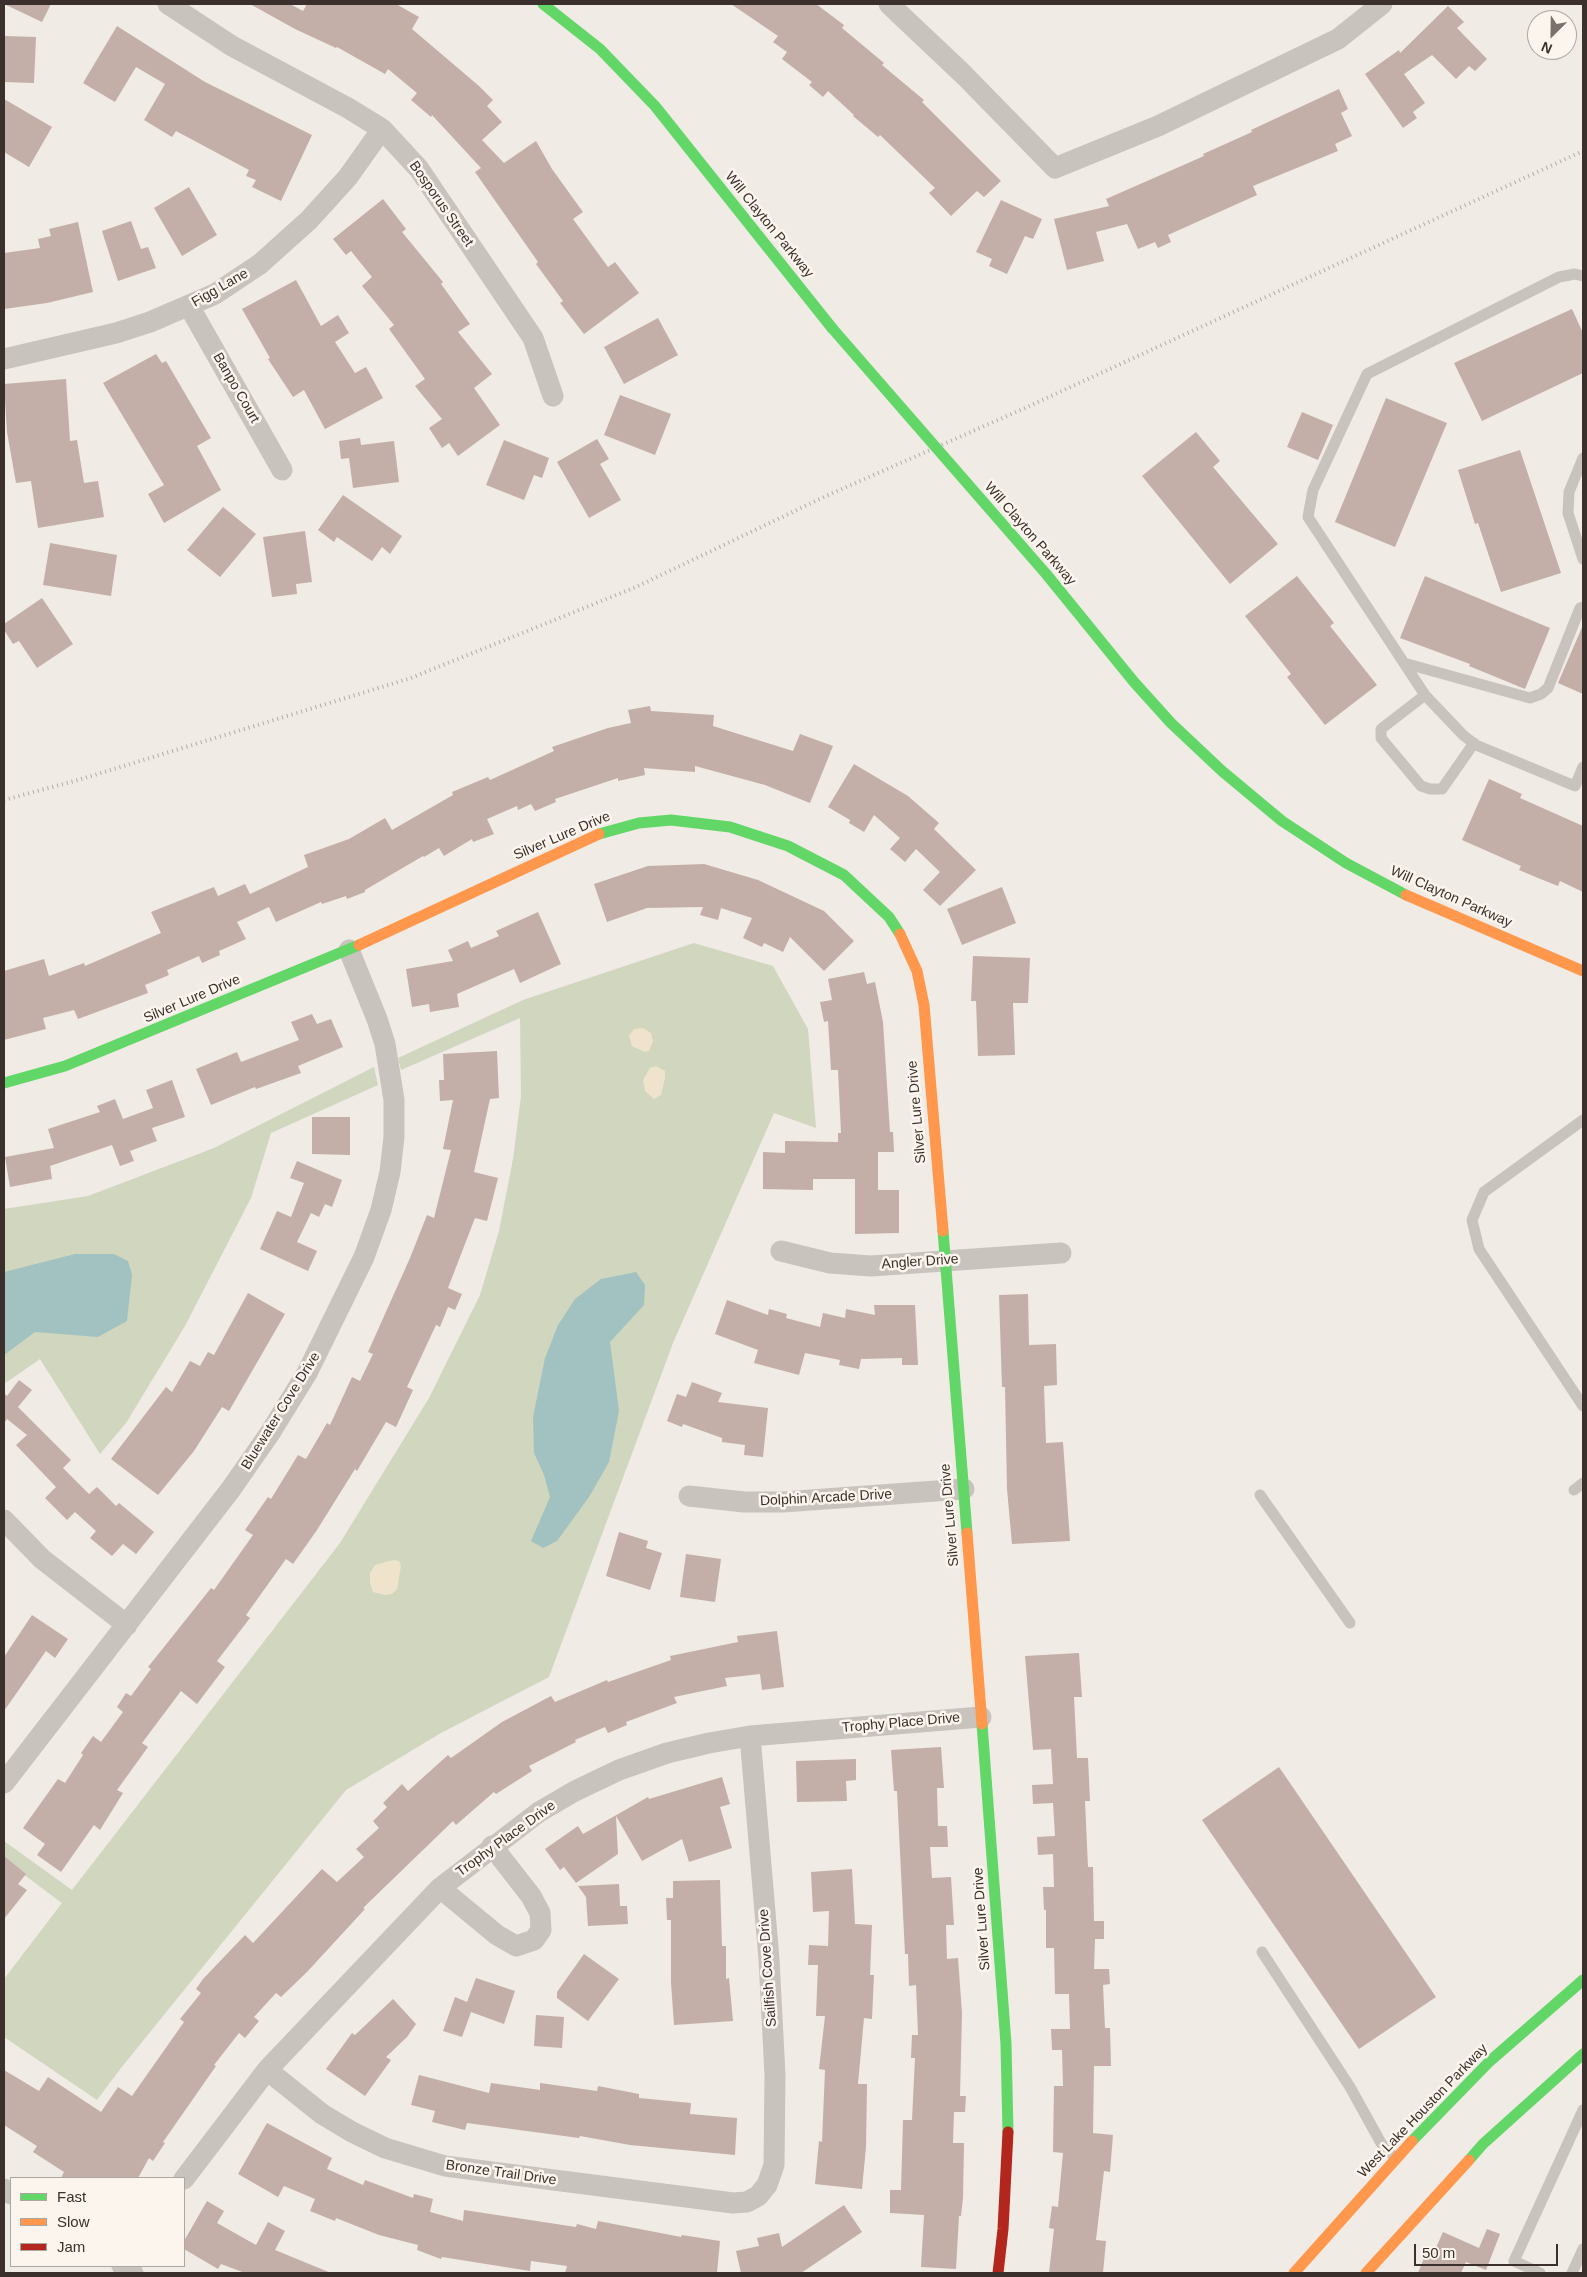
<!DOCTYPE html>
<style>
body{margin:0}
#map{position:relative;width:1587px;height:2277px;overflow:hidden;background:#f0ebe5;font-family:Arial,sans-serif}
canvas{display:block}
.frame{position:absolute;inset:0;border:5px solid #3b302b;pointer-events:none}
.legend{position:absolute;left:10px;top:2177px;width:175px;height:90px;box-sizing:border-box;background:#fbf5ee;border:1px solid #aea6a0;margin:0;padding:6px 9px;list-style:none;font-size:15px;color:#3b302b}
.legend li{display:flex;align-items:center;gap:10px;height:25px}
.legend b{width:25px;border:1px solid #aea6a0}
.north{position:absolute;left:1527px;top:10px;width:50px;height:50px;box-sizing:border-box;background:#fbf5ee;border:1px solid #aea6a0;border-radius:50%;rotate:203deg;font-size:14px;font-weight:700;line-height:20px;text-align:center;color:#3b302b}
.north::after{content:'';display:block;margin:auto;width:18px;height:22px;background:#7a716c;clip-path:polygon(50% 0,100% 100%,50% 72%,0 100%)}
.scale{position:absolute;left:1414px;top:2244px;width:144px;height:22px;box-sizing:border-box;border:2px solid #3b302b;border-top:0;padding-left:6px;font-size:15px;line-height:18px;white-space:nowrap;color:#3b302b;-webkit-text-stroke:4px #fbf5ee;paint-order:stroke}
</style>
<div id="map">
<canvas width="1587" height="2277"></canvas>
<div class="frame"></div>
<ul class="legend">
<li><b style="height:6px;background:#63d668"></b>Fast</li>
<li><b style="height:6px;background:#ff974d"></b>Slow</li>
<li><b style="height:6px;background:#b3261e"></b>Jam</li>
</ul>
<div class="north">N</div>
<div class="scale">50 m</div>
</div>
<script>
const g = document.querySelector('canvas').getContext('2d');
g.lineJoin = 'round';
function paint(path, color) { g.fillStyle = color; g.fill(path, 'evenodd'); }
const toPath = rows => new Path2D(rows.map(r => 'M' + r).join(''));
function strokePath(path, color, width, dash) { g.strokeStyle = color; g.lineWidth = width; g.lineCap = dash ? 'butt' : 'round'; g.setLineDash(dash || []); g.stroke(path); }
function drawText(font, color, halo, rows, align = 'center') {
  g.font = font + ' Arial,sans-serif'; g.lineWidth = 5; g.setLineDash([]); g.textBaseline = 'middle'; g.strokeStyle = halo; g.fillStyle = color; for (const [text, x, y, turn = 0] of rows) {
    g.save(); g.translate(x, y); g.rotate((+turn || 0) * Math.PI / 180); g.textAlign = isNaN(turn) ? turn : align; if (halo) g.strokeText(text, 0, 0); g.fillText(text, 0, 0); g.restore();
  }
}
paint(toPath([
 [694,943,773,966,808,1029,816,1128,774,1113,673,1343,549,1677,441,1733,346,1790,121,2068,97,2100,4,2037,4,1979,62,1903,4,1860,4,1841,72,1890,340,1543,429,1398,480,1295,499,1231,513,1159,521,1096,520,1018,401,1070,398,1058,523,1000],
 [374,1067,378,1085,271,1133,251,1198,185,1326,126,1423,100,1454,40,1359,4,1384,4,1209,88,1196,214,1148]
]), '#d1d6bf');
paint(toPath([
 [643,1028,651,1033,653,1041,649,1051,645,1052,632,1046,629,1036,634,1029],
 [656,1066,665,1071,665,1078,661,1095,654,1099,645,1091,643,1080,650,1068],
 [393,1560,399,1561,401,1566,397,1589,392,1594,385,1595,373,1592,370,1583,370,1573,375,1565]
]), '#efe3cc');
paint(toPath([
 [75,1254,114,1254,128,1261,132,1275,127,1321,98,1337,35,1332,4,1355,4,1272],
 [636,1272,645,1285,644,1305,610,1342,619,1411,609,1462,589,1497,557,1541,543,1548,531,1541,550,1497,544,1475,534,1453,533,1417,545,1358,558,1325,575,1299,601,1279]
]), '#a1c2c1');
paint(toPath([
 [4,4,51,4,42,22],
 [250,4,290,4,303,11,307,4,396,4,419,17,412,29,479,86,493,100,487,106,502,122,482,140,504,163,536,141,552,169,583,212,573,219,608,267,615,262,639,293,584,334,560,303,563,301,536,264,538,262,475,172,481,168,432,115,431,117,411,100,417,93,388,69,385,74,337,47,336,48,295,29],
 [731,4,816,4,844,25,842,28,884,63,882,65,924,100,922,102,1001,181,984,197,977,191,951,216,929,193,935,188,880,135,878,137,853,116,854,115,828,91,823,97,809,85,812,82,782,59,787,52,773,42,778,36],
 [1448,6,1464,22,1457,28,1487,59,1475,71,1469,66,1456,79,1432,55,1404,74,1425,103,1413,112,1417,118,1403,128,1365,74,1399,50,1400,53],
 [117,26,205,82,312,135,281,201,252,187,256,180,246,176,249,170,176,131,172,137,144,120,165,84,136,67,115,102,83,83],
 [4,36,36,37,34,83,4,82],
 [1339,89,1348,109,1341,113,1352,136,1335,144,1338,151,1253,186,1257,195,1168,235,1171,242,1158,248,1155,242,1138,249,1127,224,1096,232,1104,261,1067,270,1054,219,1109,206,1106,199,1204,156,1203,154,1252,132,1251,130],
 [4,99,52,127,29,167,4,152],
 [189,187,217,235,182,256,154,208],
 [383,199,406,229,402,232,443,282,441,284,470,324,458,332,492,374,474,388,500,425,458,456,449,443,442,448,429,428,442,419,415,386,425,379,389,329,394,325,362,286,372,277,351,251,346,255,333,239],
 [1001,200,1042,219,1033,239,1025,236,1007,274,989,266,992,259,976,252],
 [131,221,141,249,148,247,156,268,118,281,102,231],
 [78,222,93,292,47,303,4,309,4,253,40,248,38,239,51,236,49,229],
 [296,280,321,326,338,315,349,333,335,342,355,373,366,367,383,398,325,429,304,390,293,397,268,359,270,358,242,309],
 [1572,309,1583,333,1583,373,1482,421,1454,363],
 [658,318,678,355,624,384,604,347],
 [156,354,162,363,166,361,211,438,197,446,221,490,164,523,148,494,164,485,103,383],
 [66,379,70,441,77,440,84,483,98,481,104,517,38,528,31,481,16,483,7,432,4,384],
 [620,395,671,414,655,455,604,435],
 [1386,398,1447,423,1395,547,1335,522],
 [1302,412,1333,425,1318,460,1287,447],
 [1196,432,1220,461,1213,467,1278,544,1230,584,1142,476],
 [360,438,361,445,394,441,399,482,353,488,349,458,341,459,339,441],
 [597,439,609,459,600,464,621,500,589,518,557,462],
 [504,440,549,458,542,478,534,475,524,500,486,485],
 [1520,450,1561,573,1501,592,1478,523,1475,524,1458,470],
 [343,495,402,536,390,554,382,547,372,561,337,537,334,542,318,530],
 [223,507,256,534,220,577,187,550],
 [305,531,312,582,296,584,297,594,272,597,263,537],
 [50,543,117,555,111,596,43,585],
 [1297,576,1334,623,1330,626,1377,685,1325,725,1287,677,1291,674,1245,616],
 [1425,576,1550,628,1525,689,1469,666,1470,664,1400,638],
 [42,598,73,644,37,668,19,641,13,644,4,630,4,624],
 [1583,625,1583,694,1558,683],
 [650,706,651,711,714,715,713,726,793,751,800,734,833,746,810,803,765,785,695,766,695,772,644,768,645,775,618,781,618,778,555,799,556,802,535,811,531,804,518,810,517,806,487,819,494,834,473,842,472,839,444,856,439,848,424,857,423,856,365,890,365,892,347,899,346,896,322,904,321,902,276,922,269,907,237,922,246,939,219,951,220,955,202,963,199,956,167,970,169,975,145,985,148,993,78,1019,74,1010,43,1018,46,1029,4,1040,4,971,44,959,49,976,84,963,85,966,161,933,151,912,214,887,218,896,245,884,250,894,308,867,304,855,349,839,385,818,392,830,453,795,452,792,488,777,490,780,554,751,552,747,608,728,631,723,628,710],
 [854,764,908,796,939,823,934,829,976,870,940,906,923,890,940,872,916,849,905,862,890,849,900,838,874,815,864,832,849,823,850,820,828,807],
 [1489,779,1522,794,1520,798,1583,826,1583,892,1560,881,1558,886,1538,878,1519,870,1521,866,1462,840],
 [704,864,758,880,824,911,854,941,824,971,790,937,783,952,764,943,762,947,743,938,752,918,721,908,718,920,700,915,703,907,647,908,607,922,594,884,648,866],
 [1002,887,1016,923,962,945,947,909],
 [538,912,561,964,520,983,514,969,457,994,459,1007,430,1012,429,1004,412,1007,406,969,453,961,448,950,468,941,471,948,499,936,496,931],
 [973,956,1030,958,1028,1003,1013,1003,1015,1055,978,1056,976,1001,971,1001],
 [864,972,867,984,875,982,883,1022,890,1132,893,1132,894,1152,878,1152,878,1190,899,1190,899,1233,855,1234,855,1179,813,1179,813,1190,763,1189,763,1152,785,1153,785,1141,838,1142,838,1133,841,1133,838,1070,831,1070,828,1021,824,1022,820,1002,832,1000,828,979],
 [312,1014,317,1024,331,1019,343,1047,298,1066,301,1073,256,1089,255,1087,211,1105,196,1069,237,1052,241,1062,299,1040,291,1022],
 [497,1051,499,1098,490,1099,474,1172,498,1178,487,1221,475,1218,448,1288,462,1294,455,1310,448,1307,440,1327,436,1325,407,1387,413,1390,396,1427,386,1422,357,1471,355,1469,317,1530,293,1564,286,1559,246,1615,250,1618,217,1661,225,1667,197,1704,181,1691,142,1743,148,1747,117,1790,123,1793,100,1830,94,1825,61,1872,37,1855,45,1844,23,1828,58,1779,65,1783,83,1755,81,1753,93,1736,101,1742,123,1712,117,1707,126,1693,131,1696,151,1669,148,1667,168,1642,211,1588,214,1590,253,1535,245,1530,268,1497,271,1499,298,1455,306,1459,327,1423,330,1425,352,1377,360,1381,373,1354,368,1352,410,1258,427,1215,434,1218,451,1150,443,1149,453,1100,440,1101,439,1080,444,1080,443,1054],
 [172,1080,185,1117,152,1128,157,1141,130,1151,134,1161,120,1166,112,1145,50,1166,52,1179,10,1187,5,1157,54,1148,48,1129,100,1112,97,1106,115,1099,123,1119,153,1108,146,1090],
 [312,1117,350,1117,350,1155,312,1154],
 [297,1161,342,1180,332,1207,325,1204,319,1217,311,1213,297,1242,317,1251,308,1271,260,1249,277,1211,291,1217,304,1183,290,1178],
 [248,1293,285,1314,229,1411,222,1407,194,1451,158,1495,111,1459,166,1387,172,1392,190,1361,200,1366,208,1352,214,1355],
 [1028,1294,1029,1345,1056,1344,1057,1385,1044,1386,1046,1443,1063,1442,1070,1541,1012,1544,1007,1489,1005,1387,1002,1387,999,1295],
 [727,1300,768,1315,769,1309,787,1314,786,1318,820,1327,823,1313,845,1318,846,1309,875,1315,874,1305,915,1305,918,1365,902,1365,902,1358,861,1359,859,1369,839,1365,840,1360,805,1353,799,1375,754,1363,758,1350,715,1334],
 [19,1380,32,1390,18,1407,71,1460,63,1468,89,1494,97,1487,116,1506,119,1503,154,1532,136,1554,123,1544,112,1556,90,1538,96,1531,75,1512,67,1520,45,1498,56,1487,16,1445,27,1435,7,1419,4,1423,4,1393,7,1396],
 [692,1382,722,1393,718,1402,768,1408,763,1457,744,1455,745,1445,722,1442,722,1438,683,1424,682,1427,667,1421,677,1394,686,1397],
 [619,1532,648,1541,646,1548,662,1553,650,1590,606,1576],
 [686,1554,721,1559,715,1602,680,1597],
 [32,1615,68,1639,55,1658,46,1651,4,1711,4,1657],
 [777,1631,784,1687,762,1690,760,1674,725,1678,727,1686,674,1697,677,1703,626,1722,627,1725,608,1733,605,1727,575,1740,576,1742,529,1766,532,1771,496,1794,494,1792,456,1825,453,1821,363,1908,365,1909,307,1972,281,1997,276,1993,254,2017,259,2021,245,2038,239,2033,214,2065,216,2066,163,2142,165,2143,153,2161,149,2158,138,2178,61,2178,64,2172,33,2152,37,2146,4,2125,4,2070,39,2091,48,2077,101,2112,118,2087,132,2096,184,2022,180,2019,201,1993,196,1989,203,1979,245,1935,253,1943,322,1869,337,1882,364,1857,356,1849,379,1828,373,1821,387,1807,383,1803,402,1784,408,1791,448,1755,451,1758,502,1722,551,1696,555,1702,607,1680,608,1682,671,1660,670,1656,738,1642,737,1636],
 [1079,1653,1082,1697,1074,1697,1077,1758,1088,1758,1090,1801,1085,1801,1088,1867,1093,1867,1094,1921,1104,1921,1104,1939,1095,1939,1094,1969,1109,1969,1110,1984,1103,1985,1105,2028,1110,2028,1111,2066,1094,2066,1093,2133,1113,2135,1110,2172,1104,2171,1096,2240,1106,2241,1103,2273,1049,2273,1054,2229,1049,2228,1052,2206,1058,2207,1063,2153,1053,2152,1054,2086,1063,2086,1062,2050,1052,2050,1051,2029,1070,2029,1069,1994,1055,1994,1054,1948,1046,1948,1046,1910,1044,1910,1043,1887,1054,1887,1053,1854,1038,1855,1037,1837,1055,1836,1053,1803,1033,1804,1032,1785,1053,1784,1051,1749,1033,1750,1025,1656],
 [941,1747,944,1788,937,1788,938,1826,947,1826,948,1847,930,1847,932,1878,951,1877,954,1925,946,1925,947,1959,958,1958,962,2013,960,2096,966,2096,965,2112,954,2112,953,2143,964,2143,963,2198,961,2216,959,2216,956,2269,921,2267,924,2215,890,2213,890,2190,901,2190,903,2120,912,2120,915,2058,911,2058,912,2035,918,2035,916,1985,909,1986,908,1954,905,1954,897,1791,894,1791,891,1750],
 [856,1759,856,1780,846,1781,847,1801,797,1802,796,1761],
 [1279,1767,1436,1997,1359,2049,1202,1820],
 [722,1777,730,1804,720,1807,732,1848,689,1862,682,1839,642,1861,616,1816,618,1854,576,1883,564,1867,560,1870,545,1849,578,1826,583,1834,648,1797,649,1799],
 [4,1856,26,1874,18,1884,27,1890,4,1919],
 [852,1869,855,1924,872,1925,870,1975,874,1975,872,2019,864,2018,858,2084,867,2084,866,2147,862,2189,815,2184,819,2141,822,2142,825,2070,819,2069,825,2016,816,2016,818,1965,808,1965,809,1945,828,1946,829,1911,813,1912,811,1872],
 [720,1880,722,1946,726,1946,726,1979,729,1978,733,2021,674,2025,671,1983,671,1920,667,1920,666,1898,673,1898,673,1881],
 [619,1884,620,1906,627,1906,628,1924,588,1926,586,1897,578,1886],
 [584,1954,619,1979,588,2021,557,1998,557,1992],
 [476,1978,515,1991,504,2024,471,2012,462,2037,443,2031,455,1997,467,2002],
 [393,1999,416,2024,407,2037,386,2057,391,2060,365,2096,326,2069,352,2033,355,2035],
 [536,2015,564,2017,562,2048,534,2046],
 [419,2075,489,2093,491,2083,540,2090,540,2083,597,2091,598,2086,639,2094,639,2098,691,2103,690,2114,737,2118,735,2155,630,2145,580,2136,579,2138,467,2123,465,2130,432,2122,435,2111,411,2105],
 [267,2123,332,2158,327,2169,363,2185,365,2180,413,2198,414,2194,433,2199,430,2212,463,2221,464,2210,576,2227,577,2224,596,2229,598,2221,681,2237,682,2235,720,2241,717,2273,565,2273,567,2266,531,2261,530,2271,442,2257,441,2259,417,2250,418,2245,379,2235,336,2218,335,2221,310,2211,315,2199,284,2186,278,2197,238,2174],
 [207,2201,224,2211,217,2223,256,2245,268,2222,285,2231,275,2250,331,2273,245,2273,221,2264,218,2269,184,2249,184,2241],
 [844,2205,862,2232,801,2273,741,2273,736,2251,759,2246,757,2238,779,2233,782,2247],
 [1487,2229,1500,2234,1486,2270,1466,2262,1461,2273,1418,2273,1428,2248,1435,2250,1443,2232,1479,2248]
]), '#c3afa7');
strokePath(toPath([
 [1583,276,1575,274,1559,277,1367,374,1313,490,1308,517,1425,695,1463,735,1476,745,1575,786,1583,767],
 [1583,458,1569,492,1568,513,1583,559],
 [1404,663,1530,698,1541,694,1548,688,1580,608,1583,607],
 [1425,695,1381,729,1381,738,1421,786,1430,789,1442,789,1474,743],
 [1583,1120,1484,1192,1472,1220,1479,1249,1583,1406],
 [1574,1490,1583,1483],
 [1260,1495,1350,1623],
 [1262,1952,1350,2087,1381,2143,1395,2158],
 [1540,2273,1514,2261,1583,2110],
 [1572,2273,1583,2249]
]), '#c9c3be', 11);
strokePath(toPath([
 [168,4,232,46,348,108,382,129,419,169,533,338,553,396],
 [889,4,963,74,1055,168,1158,126,1338,39,1382,4],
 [189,306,282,470],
 [4,359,116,333,150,322,215,294,260,264,309,220,348,177,382,129],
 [781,1251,830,1263,871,1266,1061,1253],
 [689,1496,744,1502,783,1502,964,1489],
 [4,1520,42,1559,127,1625],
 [4,1783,231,1489,270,1433,307,1373,364,1257,381,1210,390,1172,394,1137,394,1100,385,1044,377,1019,349,950],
 [440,1888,497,1935,516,1946,534,1940,541,1930,540,1913,531,1896,492,1846],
 [267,2070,322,2114,352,2132,385,2148,445,2166,733,2203,747,2202,758,2196,767,2185,774,2165,775,2075,769,1959,750,1736],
 [184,2179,267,2070,440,1888,539,1812,575,1791,619,1770,667,1753,709,1743,750,1736,981,1717],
 [4,2189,11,2194],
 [122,2266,133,2273]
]), '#c9c3be', 21);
strokePath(toPath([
 [543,4,600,49,655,106,832,328],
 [1047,575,1134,682,1171,723,1222,771,1282,821,1346,863,1406,895],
 [599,834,639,823,671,820,730,827,788,846,844,875,889,917,900,934],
 [4,1083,65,1066,359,945],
 [943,1231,967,1533],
 [982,1724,1006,2044,1008,2132],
 [1412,2141,1490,2061,1583,1980],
 [1469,2160,1483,2144,1583,2054]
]), '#63d668', 11);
strokePath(toPath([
 [1406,895,1583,971],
 [900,934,917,971,924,1005,943,1231],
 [359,945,599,834],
 [967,1533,982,1724],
 [1294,2273,1412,2141],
 [1366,2273,1469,2160]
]), '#ff974d', 11);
strokePath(toPath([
 [998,2273,1003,2229,1008,2132]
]), '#b3261e', 11);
strokePath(toPath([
 [4,800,78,780,411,678,636,587,826,496,1025,408,1583,151]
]), '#b1aca8', 4, [1, 4]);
strokePath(toPath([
 [832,328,1047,575]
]), '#63d668', 11);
drawText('14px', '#3b302b', '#fbf5ee', [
 ["Bosporus Street",441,204,55],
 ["Will Clayton Parkway",769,225,51],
 ["Figg Lane",220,288,-30],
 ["Banpo Court",236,388,60],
 ["Will Clayton Parkway",1030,534,49],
 ["Silver Lure Drive",562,836,-23],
 ["Will Clayton Parkway",1451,897,24],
 ["Silver Lure Drive",192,999,-23],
 ["Silver Lure Drive",917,1112,-95],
 ["Angler Drive",920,1262,-4],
 ["Bluewater Cove Drive",281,1411,-58],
 ["Dolphin Arcade Drive",826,1498,-3],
 ["Silver Lure Drive",950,1515,-95],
 ["Trophy Place Drive",901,1723,-5],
 ["Trophy Place Drive",506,1839,-36],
 ["Silver Lure Drive",982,1919,-94],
 ["Sailfish Cove Drive",768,1968,-94],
 ["West Lake Houston Parkway",1423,2111,-46],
 ["Bronze Trail Drive",501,2173,8]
]);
</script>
